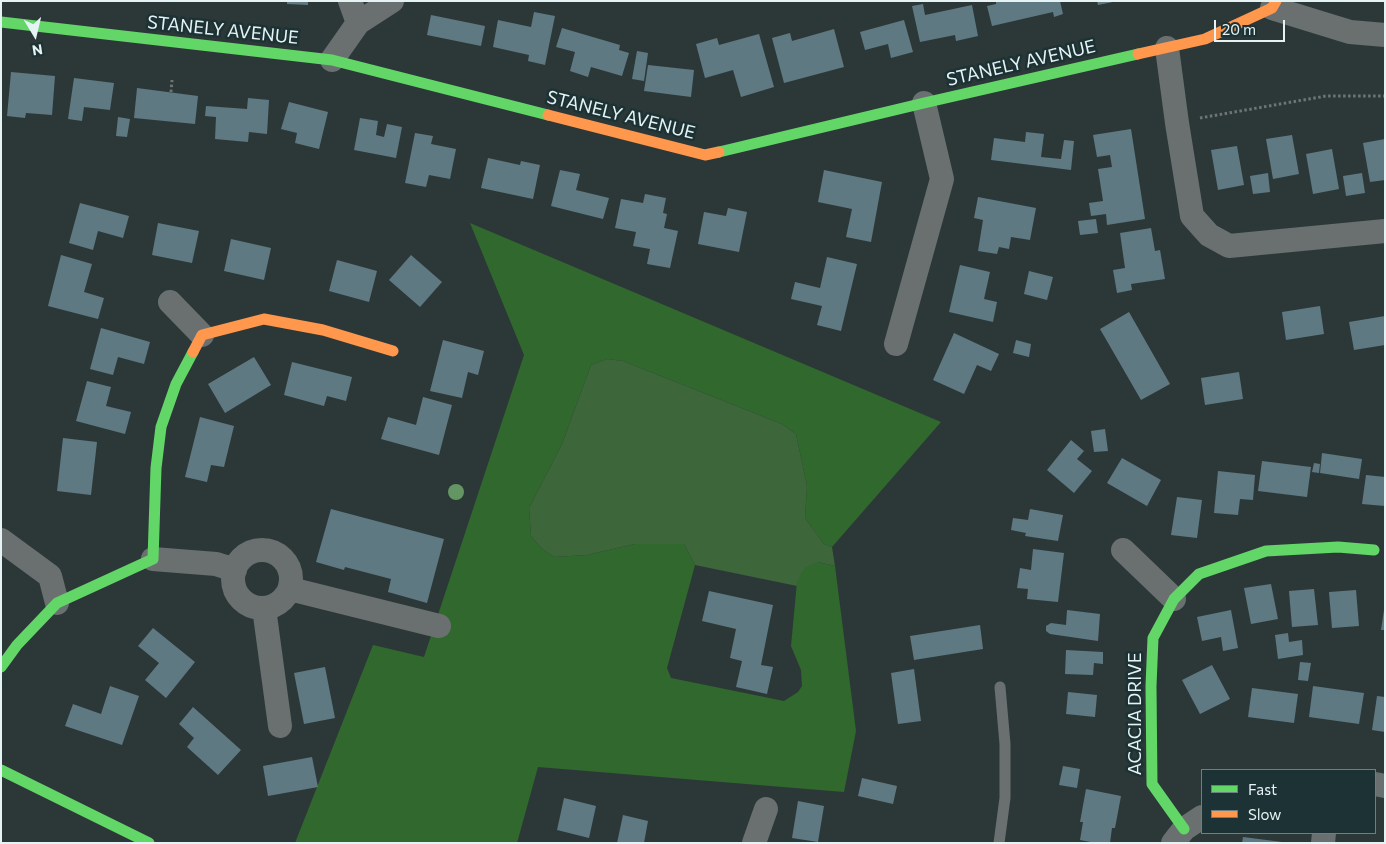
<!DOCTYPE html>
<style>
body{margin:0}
#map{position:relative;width:1386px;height:844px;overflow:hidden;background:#2c3838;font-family:Commissioner,sans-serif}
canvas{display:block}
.frame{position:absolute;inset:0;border:2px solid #e6f3f4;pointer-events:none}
.legend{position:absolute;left:1201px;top:769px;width:175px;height:65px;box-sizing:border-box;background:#1c3234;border:1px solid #6d7f81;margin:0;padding:6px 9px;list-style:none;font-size:15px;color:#e6f3f4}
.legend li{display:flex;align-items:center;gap:10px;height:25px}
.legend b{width:25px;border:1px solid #6d7f81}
.north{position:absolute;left:10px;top:10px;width:50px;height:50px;-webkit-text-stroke:4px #1c3234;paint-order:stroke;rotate:171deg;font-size:14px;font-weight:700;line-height:20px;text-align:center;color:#e6f3f4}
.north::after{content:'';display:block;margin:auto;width:18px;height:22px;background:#e6f3f4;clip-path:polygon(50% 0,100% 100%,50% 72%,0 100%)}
.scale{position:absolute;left:1214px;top:20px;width:71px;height:22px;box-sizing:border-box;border:2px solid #e6f3f4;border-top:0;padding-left:6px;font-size:15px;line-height:18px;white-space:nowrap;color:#e6f3f4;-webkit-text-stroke:4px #1c3234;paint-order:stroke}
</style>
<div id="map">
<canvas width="1386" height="844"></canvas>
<div class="frame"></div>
<ul class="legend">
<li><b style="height:6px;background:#63d668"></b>Fast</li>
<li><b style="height:6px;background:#ff974d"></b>Slow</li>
</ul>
<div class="north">N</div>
<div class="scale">20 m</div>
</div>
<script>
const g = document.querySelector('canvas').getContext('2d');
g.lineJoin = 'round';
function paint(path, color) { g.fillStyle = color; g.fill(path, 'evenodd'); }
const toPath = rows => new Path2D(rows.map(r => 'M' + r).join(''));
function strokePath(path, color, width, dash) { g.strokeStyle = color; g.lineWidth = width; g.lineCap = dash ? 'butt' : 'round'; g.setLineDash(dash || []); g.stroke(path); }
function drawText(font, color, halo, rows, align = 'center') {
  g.font = font + ' Commissioner,sans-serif'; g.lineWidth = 5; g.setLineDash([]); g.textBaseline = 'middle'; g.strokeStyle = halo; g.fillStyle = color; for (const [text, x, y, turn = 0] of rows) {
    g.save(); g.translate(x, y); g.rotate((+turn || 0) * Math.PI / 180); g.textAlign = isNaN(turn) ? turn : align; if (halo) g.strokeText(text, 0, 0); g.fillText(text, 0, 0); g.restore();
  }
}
paint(toPath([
 [607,359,623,361,782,424,796,434,807,486,805,518,824,544,832,547,835,566,818,562,797,582,797,586,695,565,684,544,635,544,587,555,554,557,541,548,531,536,529,508,562,444,591,365]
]), '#3d663b');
paint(toPath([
 [470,223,941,422,832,547,824,544,805,518,807,486,796,434,782,424,623,361,607,359,591,365,562,444,529,508,531,536,541,548,554,557,587,555,635,544,684,544,695,565,667,668,671,678,784,701,798,692,802,686,801,670,791,646,797,582,804,568,818,562,835,566,856,731,844,792,538,767,517,843,295,843,373,645,424,657,524,355]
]), '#31682e');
paint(toPath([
 [287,1,308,1,308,5,287,4],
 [996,1,1060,1,1063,14,1054,17,1053,12,992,26,987,6,996,4],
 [1097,1,1113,1,1113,2,1098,5],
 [923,4,925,15,972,5,978,36,956,41,955,35,920,42,912,6],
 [534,12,555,16,545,65,528,61,529,55,493,47,498,20,531,27],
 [431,15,485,26,481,46,427,35],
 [904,20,913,52,891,58,888,44,865,50,860,32],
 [562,28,620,45,619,50,629,53,622,76,591,67,588,77,570,71,575,52,556,47],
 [834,29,844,67,784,83,772,38,790,33,792,41],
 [759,34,774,87,741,97,733,70,705,78,696,44,717,38,719,45],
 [637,51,648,53,644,81,632,79],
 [648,65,694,70,691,97,644,91],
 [11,72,55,76,52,115,26,113,25,118,7,116],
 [74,78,114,83,110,110,84,107,82,121,68,119],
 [137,88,198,96,195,124,134,118],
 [248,98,269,100,267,134,249,132,248,142,215,139,216,117,205,116,206,106,247,109],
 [289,102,328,112,319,149,295,143,297,133,281,129],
 [118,117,130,119,127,137,116,136],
 [360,118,378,121,376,135,384,137,387,124,402,127,396,158,354,150],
 [1131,129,1145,219,1107,225,1106,214,1091,216,1089,203,1103,201,1098,169,1112,167,1110,155,1097,157,1093,135],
 [1026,132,1044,134,1041,157,1061,159,1064,140,1074,141,1071,170,991,160,994,138,1025,142],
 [415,133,433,136,431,144,456,149,450,179,429,175,426,187,405,183],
 [1292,135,1299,174,1273,179,1266,139],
 [1385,139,1385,180,1370,182,1363,143],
 [1237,146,1244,185,1218,190,1211,150],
 [1332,149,1339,189,1313,194,1306,154],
 [488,158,520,165,521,161,540,165,533,199,481,188],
 [560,170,580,174,576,190,609,198,603,219,551,206],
 [824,170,882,182,871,242,846,237,852,209,818,202],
 [1268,173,1270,192,1253,194,1250,176],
 [1362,173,1365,193,1346,196,1343,176],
 [645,194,666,198,663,213,667,214,664,228,678,231,670,268,647,264,650,249,633,246,636,232,615,228,621,199,643,203],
 [978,197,1036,208,1030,240,1011,237,1009,249,999,247,997,254,978,251,983,220,974,218],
 [80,203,129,216,123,238,98,231,93,250,69,243],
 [728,208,747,212,739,252,698,244,704,212,726,216],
 [1096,219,1098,233,1080,235,1078,221],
 [158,223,199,231,192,263,152,255],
 [1151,228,1155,251,1160,250,1165,279,1131,284,1132,290,1117,293,1113,270,1125,268,1120,233],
 [231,239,271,248,264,280,224,271],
 [61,255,92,264,84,292,104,298,98,319,48,306],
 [411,255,442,282,420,307,389,280],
 [827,257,857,264,841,331,817,325,822,306,791,299,795,282,820,288],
 [337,260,377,271,369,302,329,291],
 [960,265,990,272,984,299,997,302,993,322,949,312],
 [1029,271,1053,277,1047,300,1024,294],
 [1320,306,1324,334,1286,340,1282,312],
 [1129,312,1170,384,1141,400,1100,329],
 [1385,316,1385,345,1354,350,1349,322],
 [101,328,150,342,144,364,118,357,113,375,90,369],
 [954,333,999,354,991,371,977,365,964,394,933,380],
 [443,340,484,351,478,375,468,372,462,398,430,391],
 [1016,340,1031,344,1029,357,1013,353],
 [254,357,271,385,225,413,208,384],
 [292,362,352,377,346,401,327,396,324,406,284,395],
 [1239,372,1243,399,1205,405,1201,378],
 [87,381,111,387,106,406,131,412,125,434,76,421],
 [423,397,452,405,439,455,381,439,388,417,416,425],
 [200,417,234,426,224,467,211,465,207,482,185,477],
 [1105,429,1108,451,1094,452,1091,431],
 [63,438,97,442,91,495,57,491],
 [1071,440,1084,451,1077,459,1092,471,1074,493,1047,470],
 [1322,453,1362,459,1359,479,1320,473],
 [1122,458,1161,480,1147,506,1107,483],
 [1262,461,1311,467,1307,497,1258,491],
 [1314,463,1320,464,1319,473,1312,472],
 [1218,471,1255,475,1253,500,1240,499,1238,515,1214,513],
 [1366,475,1385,477,1385,506,1362,504],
 [1177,497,1202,500,1197,538,1171,535],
 [331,509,444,539,427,603,388,592,391,579,345,567,344,570,316,562],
 [1030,509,1063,515,1058,541,1025,536,1026,533,1011,530,1013,518,1028,520],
 [1033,549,1064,553,1058,602,1027,599,1028,589,1017,588,1020,568,1031,570],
 [1271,584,1278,619,1251,624,1244,588],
 [1314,589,1318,625,1292,627,1289,591],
 [1356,590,1359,626,1332,628,1329,592],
 [709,591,773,605,761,665,773,667,767,694,736,687,742,661,730,658,736,629,702,621],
 [1067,610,1100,614,1098,641,1050,634,1046,631,1046,626,1051,623,1066,625],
 [1231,610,1238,648,1223,651,1221,637,1202,641,1197,617],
 [1384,610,1385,610,1385,630,1381,630],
 [980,625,983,649,914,660,910,636],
 [153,628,195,662,166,698,145,680,159,663,138,646],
 [1288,633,1289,642,1302,640,1303,655,1278,659,1275,635],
 [1066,650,1103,652,1103,664,1094,663,1093,675,1065,674],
 [1300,662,1311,663,1308,681,1298,680],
 [1212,665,1230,699,1200,714,1182,680],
 [325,667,335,718,304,724,294,673],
 [914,669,921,721,898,724,891,673],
 [110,686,139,696,122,745,65,726,73,704,101,714],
 [1313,686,1364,693,1359,724,1309,717],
 [1252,688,1298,694,1294,723,1248,717],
 [1068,692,1097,695,1095,717,1066,714],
 [1377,696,1385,697,1385,732,1372,730],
 [193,707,241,750,218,775,187,747,194,738,179,724],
 [312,757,318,787,268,796,263,766],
 [1063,766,1080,769,1077,788,1059,785],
 [862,778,897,786,893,804,858,796],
 [1086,789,1121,796,1115,828,1112,828,1110,843,1096,843,1080,840,1083,822,1080,822],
 [564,798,596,806,589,838,557,830],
 [798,801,824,806,818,842,792,838],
 [623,815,648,821,644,843,617,843],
 [1243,837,1282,842,1282,843,1242,843]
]), '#5f7982');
strokePath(toPath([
 [171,92,172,80],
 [1200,118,1326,96,1385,96]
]), '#6d7474', 3, [2.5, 2.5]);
strokePath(toPath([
 [999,843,1005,798,1005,744,1000,687]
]), '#6a706f', 11);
strokePath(toPath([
 [350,1,358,23],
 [1272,8,1350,32,1385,35],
 [1167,48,1177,123,1192,216,1209,235,1229,246,1385,231],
 [332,60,358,23,392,1],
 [170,302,202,335],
 [896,344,942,179,924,103],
 [1,540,50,576,57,603],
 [1123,550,1174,599],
 '233 579a29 29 0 1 1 58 0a29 29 0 1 1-58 0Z',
 [153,559,216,564,235,570],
 [290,589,439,626],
 [264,608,280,726],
 [1375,784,1385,786],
 [754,843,766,809],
 [1173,843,1184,829,1202,817],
 [1323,843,1324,833]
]), '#6a706f', 24);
strokePath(toPath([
 [1,22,332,60,548,115],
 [719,152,924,103,1138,54],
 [1,667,17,645,57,603,153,559,156,468,161,427,176,384,193,352],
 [1,770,149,843],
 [1184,829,1152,784,1151,686,1153,638,1174,599,1199,574,1266,551,1338,547,1374,550]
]), '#63d668', 11);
strokePath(toPath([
 [1138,54,1205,39,1272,8,1276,1],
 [548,115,705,155,719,152],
 [193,352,202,335,264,319,323,330,393,351]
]), '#ff974d', 11);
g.fillStyle = '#639663';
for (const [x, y] of [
 [456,492]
]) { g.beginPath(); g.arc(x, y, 8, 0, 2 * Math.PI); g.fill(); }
drawText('18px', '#e6f3f4', '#1c3234', [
 ["STANELY AVENUE",223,30,6],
 ["STANELY AVENUE",1021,63,-13],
 ["STANELY AVENUE",621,115,14],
 ["ACACIA DRIVE",1135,714,-90]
]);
</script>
